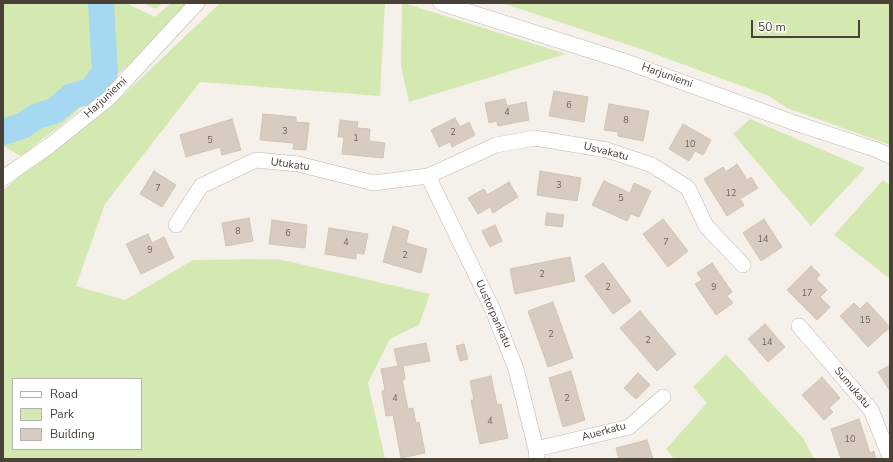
<!DOCTYPE html>
<style>
body{margin:0}
#map{position:relative;width:893px;height:462px;overflow:hidden;background:#f5f1ea;font-family:"Nunito Sans",sans-serif}
canvas{display:block}
.frame{position:absolute;inset:0;border:4px solid #494138;pointer-events:none}
.legend{position:absolute;left:12px;top:378px;width:130px;height:72px;box-sizing:border-box;background:#fff;border:1px solid #b6b3af;margin:0;padding:5px 7px;list-style:none;font-size:12px;color:#494138}
.legend li{display:flex;align-items:center;gap:8px;height:20px}
.legend b{width:20px;border:1px solid #b6b3af}
.scale{position:absolute;left:751px;top:20px;width:109px;height:18px;box-sizing:border-box;border:2px solid #494138;border-top:0;padding-left:5px;font-size:12px;line-height:14px;white-space:nowrap;color:#494138;-webkit-text-stroke:3px #fff;paint-order:stroke}
</style>
<div id="map">
<canvas width="893" height="462"></canvas>
<div class="frame"></div>
<ul class="legend">
<li><b style="height:5px;background:#fff"></b>Road</li>
<li><b style="height:11px;background:#d4e9b2"></b>Park</li>
<li><b style="height:11px;background:#d7ccbf"></b>Building</li>
</ul>
<div class="scale">50 m</div>
</div>
<script>
const g = document.querySelector('canvas').getContext('2d');
g.lineJoin = 'round';
function paint(path, color) { g.fillStyle = color; g.fill(path, 'evenodd'); }
const toPath = rows => new Path2D(rows.map(r => 'M' + r).join(''));
function strokePath(path, color, width, dash) { g.strokeStyle = color; g.lineWidth = width; g.lineCap = dash ? 'butt' : 'round'; g.setLineDash(dash || []); g.stroke(path); }
function drawText(font, color, halo, rows, align = 'center') {
  g.font = font + ' "Nunito Sans",sans-serif'; g.lineWidth = 3; g.setLineDash([]); g.textBaseline = 'middle'; g.strokeStyle = halo; g.fillStyle = color; for (const [text, x, y, turn = 0] of rows) {
    g.save(); g.translate(x, y); g.rotate((+turn || 0) * Math.PI / 180); g.textAlign = isNaN(turn) ? turn : align; if (halo) g.strokeText(text, 0, 0); g.fillText(text, 0, 0); g.restore();
  }
}
paint(toPath([
 [3,3,126,3,155,17,171,3,188,3,157,39,65,122,21,156,3,146],
 [143,3,163,3,156,9],
 [220,3,385,3,380,96,200,82,105,204,76,286,125,300,193,260,278,259,430,294,419,325,390,339,368,383,385,459,3,459,3,190,45,155,114,104],
 [13,379,141,379,141,449,13,449],
 [402,3,404,3,566,54,409,102,401,66],
 [502,3,890,3,890,145,787,108,769,96,641,49],
 [750,119,865,168,811,226,733,134],
 [883,180,890,185,890,279,834,235],
 [726,354,803,438,814,459,674,459,666,449,707,403,693,387]
]), '#d4e9b2');
strokePath(toPath([
 [3,132,22,126,37,116,54,111,72,96,91,91,105,72,101,3]
]), '#a6d8f1', 26);
const building = toPath([
 [554,91,588,97,584,122,549,116,554,91],
 [505,99,507,106,526,102,529,120,498,126,497,121,489,123,485,103,505,99],
 [609,104,649,111,643,141,618,136,618,132,604,130,609,104],
 [263,114,296,117,296,122,309,123,306,150,293,149,294,143,260,140,263,114],
 [455,118,460,127,469,122,475,135,452,147,450,142,439,147,431,130,455,118],
 [232,119,241,150,222,155,220,147,186,157,180,135,232,119],
 [340,120,358,122,357,128,370,129,369,141,385,143,383,158,342,154,344,137,338,137,340,120],
 [683,124,711,140,703,155,695,151,689,161,669,149,683,124],
 [737,164,747,180,751,177,758,188,740,199,744,205,727,216,704,179,723,167,726,172,737,164],
 [154,171,176,185,162,207,140,194,154,171],
 [540,171,581,178,577,201,537,195,540,171],
 [604,181,630,193,634,183,651,191,639,217,631,214,627,221,592,205,604,181],
 [509,182,518,197,493,213,490,207,478,214,468,198,484,189,487,195,509,182],
 [547,213,564,215,562,227,545,225,547,213],
 [249,218,253,241,226,246,222,223,249,218],
 [663,219,688,251,668,267,643,234,663,219],
 [764,219,782,247,761,261,743,233,764,219],
 [272,220,307,225,305,248,269,244,272,220],
 [495,225,502,241,490,247,482,231,495,225],
 [393,226,409,231,406,243,427,249,421,273,383,262,393,226],
 [329,228,368,234,364,254,356,253,356,259,325,254,329,228],
 [148,234,152,243,164,237,174,258,141,274,126,244,148,234],
 [570,257,575,281,515,294,510,269,570,257],
 [603,263,631,301,613,314,585,276,603,263],
 [712,263,732,292,727,296,733,303,716,315,695,284,702,280,697,273,712,263],
 [811,266,820,275,816,279,827,290,820,297,830,307,817,320,787,290,811,266],
 [553,302,573,358,548,367,528,311,553,302],
 [867,302,890,327,868,347,840,316,854,303,860,309,867,302],
 [640,311,676,354,657,371,620,328,640,311],
 [765,324,785,347,768,362,748,339,765,324],
 [426,343,430,361,403,366,405,379,402,380,408,409,413,408,416,423,419,422,425,453,401,458,393,415,386,416,382,391,385,390,381,369,398,366,394,349,426,343],
 [464,344,468,359,460,361,456,346,464,344],
 [890,365,890,391,878,372,890,365],
 [571,371,585,420,563,427,549,378,571,371],
 [638,373,650,385,636,399,624,388,638,373],
 [491,376,497,405,501,404,508,438,480,444,471,400,474,400,470,381,491,376],
 [822,377,840,398,829,408,833,412,824,420,802,395,822,377],
 [859,419,870,453,874,451,876,459,841,459,831,429,859,419],
 [647,440,653,459,619,459,616,448,647,440]
]);
paint(building, '#d7ccbf');
strokePath(building, '#d2c3b2', 1);
const street = toPath([
 [441,3,624,61,792,122,877,150,890,156],
 [428,176,492,308,516,369,536,449,537,459],
 [3,178,49,146,108,99,197,3],
 [176,225,201,186,256,160,298,164,374,183,428,176,496,145,535,138,607,150,652,165,688,188,706,226,743,265],
 [799,326,871,410,890,457],
 [536,449,629,427,663,397]
]);
strokePath(street, '#c1b8ac', 16);
strokePath(street, '#fff', 15);
drawText('9px', '#6c645a', null, [
 ["6",569,106],
 ["4",507,113],
 ["8",626,121],
 ["3",285,132],
 ["2",453,133],
 ["1",356,139],
 ["5",210,141],
 ["10",690,145],
 ["3",559,186],
 ["7",158,189],
 ["12",731,194],
 ["5",621,199],
 ["8",238,232],
 ["6",288,234],
 ["14",763,240],
 ["4",346,243],
 ["7",666,243],
 ["9",150,251],
 ["2",405,256],
 ["2",542,275],
 ["2",608,288],
 ["9",714,288],
 ["17",807,294],
 ["15",865,321],
 ["2",551,335],
 ["2",648,341],
 ["14",767,343],
 ["4",395,399],
 ["2",567,399],
 ["4",490,422],
 ["10",850,440]
]);
drawText('11px', '#494138', '#fff', [
 ["Harjuniemi",667,76,20],
 ["Harjuniemi",106,98,-43],
 ["Usvakatu",606,152,14],
 ["Utukatu",290,165,8],
 ["Uustorpankatu",493,314,66],
 ["Sumukatu",852,388,50],
 ["Auerkatu",604,432,-15]
]);
</script>
